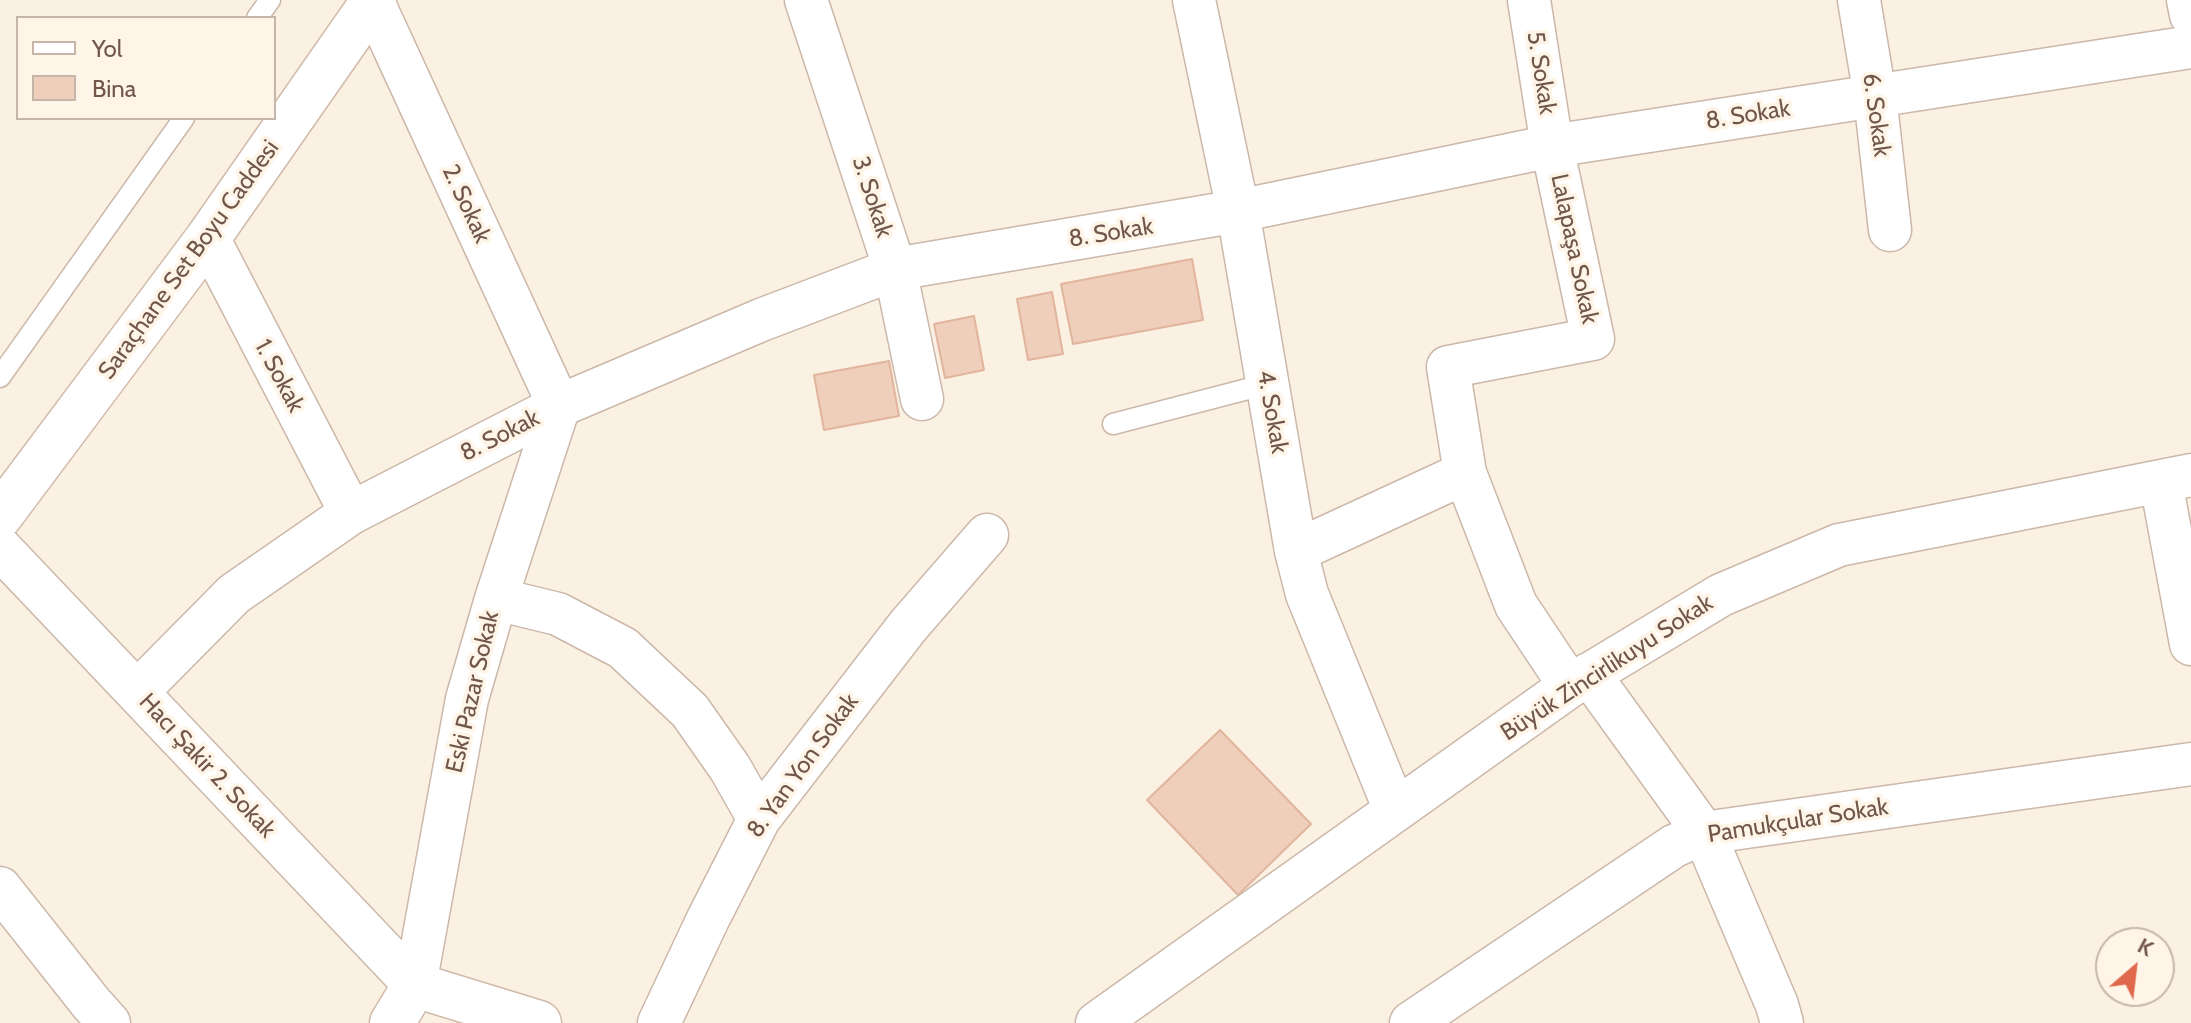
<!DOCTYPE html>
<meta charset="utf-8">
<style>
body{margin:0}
#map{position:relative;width:2191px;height:1023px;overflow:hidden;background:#fbf1e2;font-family:Cabin,sans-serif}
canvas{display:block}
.legend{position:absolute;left:16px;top:16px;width:260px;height:104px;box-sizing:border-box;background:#fef5e8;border:2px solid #c6b6a9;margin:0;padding:10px 14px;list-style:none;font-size:24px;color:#71574a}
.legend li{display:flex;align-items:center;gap:16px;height:40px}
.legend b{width:40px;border:2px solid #c6b6a9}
.north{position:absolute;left:2095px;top:927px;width:80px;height:80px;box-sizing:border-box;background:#fef5e8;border:2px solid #c6b6a9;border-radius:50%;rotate:28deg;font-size:22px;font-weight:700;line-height:32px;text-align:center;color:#71574a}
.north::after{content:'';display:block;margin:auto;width:28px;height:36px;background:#e0694d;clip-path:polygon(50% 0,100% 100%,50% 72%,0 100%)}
</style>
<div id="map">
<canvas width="2191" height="1023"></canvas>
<ul class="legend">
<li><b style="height:10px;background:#fff"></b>Yol</li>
<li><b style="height:22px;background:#efcebb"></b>Bina</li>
</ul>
<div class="north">K</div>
</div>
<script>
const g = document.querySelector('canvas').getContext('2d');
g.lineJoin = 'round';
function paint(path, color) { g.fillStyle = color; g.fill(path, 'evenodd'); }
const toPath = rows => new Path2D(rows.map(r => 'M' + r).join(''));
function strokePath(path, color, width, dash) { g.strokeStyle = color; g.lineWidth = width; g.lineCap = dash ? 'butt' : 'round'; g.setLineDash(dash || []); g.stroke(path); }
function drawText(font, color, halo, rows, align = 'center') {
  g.font = font + ' Cabin,sans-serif'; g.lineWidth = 7; g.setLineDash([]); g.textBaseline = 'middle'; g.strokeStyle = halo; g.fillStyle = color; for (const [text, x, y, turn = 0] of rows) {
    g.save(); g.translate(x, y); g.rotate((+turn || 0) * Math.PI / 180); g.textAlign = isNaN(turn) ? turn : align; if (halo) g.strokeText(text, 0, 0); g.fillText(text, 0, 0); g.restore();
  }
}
const building = toPath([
 [1192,259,1203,320,1073,344,1061,284,1192,259],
 [1052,292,1063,354,1028,360,1017,299,1052,292],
 [974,316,984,370,945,378,934,324,974,316],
 [889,361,899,416,824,430,814,375,889,361],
 [1220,730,1311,824,1238,895,1147,800,1220,730]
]);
paint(building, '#efcebb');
strokePath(building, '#e1b59d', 2);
const lane = toPath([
 [257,18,270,0],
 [0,377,184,118],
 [1113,424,1267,384]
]);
const street = toPath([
 [806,0,895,269,922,399],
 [1194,0,1238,211,1296,551,1307,594,1395,810],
 [1529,0,1552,146,1593,339,1448,367,1465,473,1516,605,1570,686],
 [1859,0,1875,96,1890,230],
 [2188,0,2191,15],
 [373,2,559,406,496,599,467,699,415,985],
 [208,238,351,513],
 [2161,482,2191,644],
 [0,548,415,985],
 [1296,551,1465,473],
 [496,599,558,614,623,648,690,711,730,768,759,819],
 [1589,674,1704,833,1777,1005,1782,1023],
 [137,692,234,594,351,513,559,406,761,320,895,269,1238,211,1552,146,2191,47],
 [0,888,91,1003,109,1023],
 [659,1023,708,919,759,819,908,626,987,535],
 [1097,1023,1570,686,1721,595,1839,545,2191,475],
 [1411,1023,1674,846,1704,833,2191,764]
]);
const secondary = toPath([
 [0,516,208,238,374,0],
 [392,1023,415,985,539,1023]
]);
strokePath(lane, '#cbb8aa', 23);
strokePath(street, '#cbb8aa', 45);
strokePath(secondary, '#d0baaa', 47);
strokePath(lane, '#fff', 20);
strokePath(street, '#fff', 42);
strokePath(secondary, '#fff', 44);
drawText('24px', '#71574a', '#fef5e8', [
 ["5. Sokak",1541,73,81],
 ["8. Sokak",1748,115,-9],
 ["6. Sokak",1876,115,82],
 ["3. Sokak",872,197,72],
 ["2. Sokak",466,204,65],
 ["8. Sokak",1111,233,-9],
 ["Lalapaşa Sokak",1574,249,78],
 ["Saraçhane Set Boyu Caddesi",189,260,-54],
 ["1. Sokak",279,376,62],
 ["4. Sokak",1272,412,80],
 ["8. Sokak",500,436,-27],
 ["Büyük Zincirlikuyu Sokak",1607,668,-33],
 ["Eski Pazar Sokak",473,692,-77],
 ["Hacı Şakir 2. Sokak",207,766,47],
 ["8. Yan Yon Sokak",803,766,-54],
 ["Pamukçular Sokak",1798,821,-9]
]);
</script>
